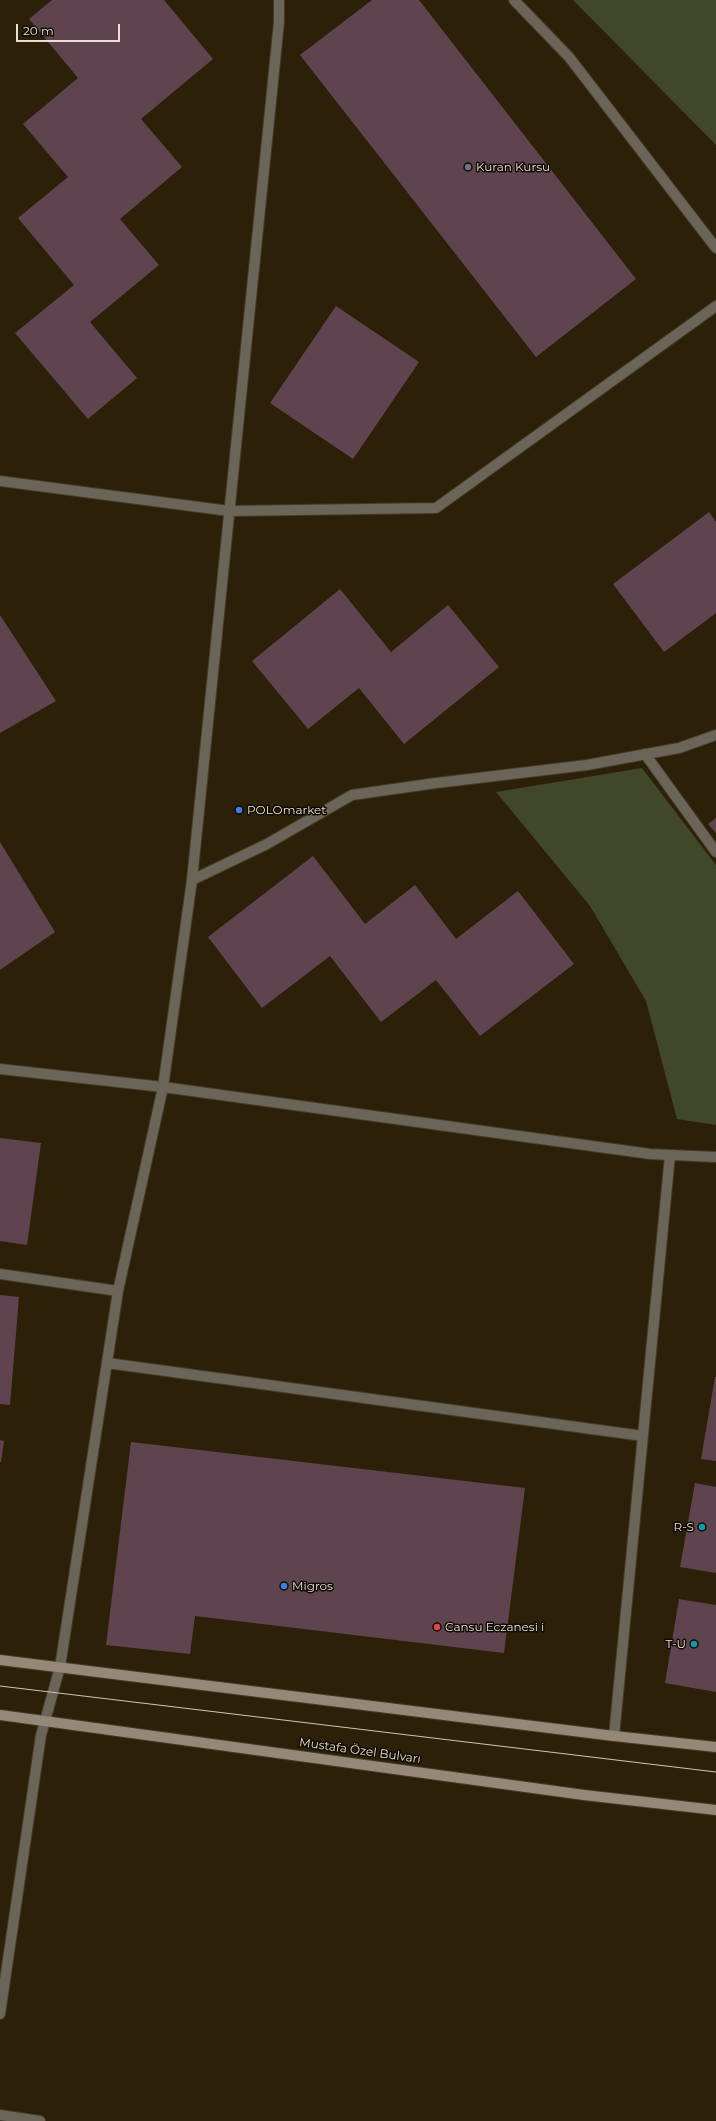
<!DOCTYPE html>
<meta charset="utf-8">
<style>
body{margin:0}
#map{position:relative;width:716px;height:2121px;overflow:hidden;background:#2c2008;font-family:Montserrat,sans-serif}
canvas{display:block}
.scale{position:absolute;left:16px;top:24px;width:104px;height:18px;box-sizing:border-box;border:2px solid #e8e0d3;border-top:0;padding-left:5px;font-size:12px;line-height:14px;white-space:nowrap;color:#e8e0d3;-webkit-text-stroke:3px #100b03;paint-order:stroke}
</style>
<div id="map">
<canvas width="716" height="2121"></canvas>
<div class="scale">20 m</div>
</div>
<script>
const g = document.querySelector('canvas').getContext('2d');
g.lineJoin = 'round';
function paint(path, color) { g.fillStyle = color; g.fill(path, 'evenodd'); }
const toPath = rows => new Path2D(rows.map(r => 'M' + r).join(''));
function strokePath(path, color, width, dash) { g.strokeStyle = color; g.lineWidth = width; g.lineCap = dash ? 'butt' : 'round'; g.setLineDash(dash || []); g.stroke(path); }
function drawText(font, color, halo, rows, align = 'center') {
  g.font = font + ' Montserrat,sans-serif'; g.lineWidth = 3; g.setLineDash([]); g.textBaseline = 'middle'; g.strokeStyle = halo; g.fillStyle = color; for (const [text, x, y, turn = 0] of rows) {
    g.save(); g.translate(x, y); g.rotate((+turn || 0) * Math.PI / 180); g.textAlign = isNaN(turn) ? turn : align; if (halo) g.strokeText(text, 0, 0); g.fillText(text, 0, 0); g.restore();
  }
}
paint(toPath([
 [573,0,716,0,716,145],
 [642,768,716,865,716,1125,677,1119,646,1001,590,906,496,792]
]), '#414729');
paint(toPath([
 [52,0,164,0,213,59,141,119,182,167,120,219,159,265,90,322,137,378,88,419,15,333,74,285,18,218,68,177,23,124,78,78,29,19],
 [372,0,419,0,636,279,536,357,300,55],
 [336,306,419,362,353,459,270,403],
 [709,512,716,522,716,613,664,652,613,584],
 [340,589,391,652,448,605,499,667,404,744,359,688,308,729,252,661],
 [0,615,56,701,0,733],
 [716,818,716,833,708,824],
 [0,842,55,932,0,970],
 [313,856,365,924,415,885,456,939,518,891,574,964,480,1036,436,980,381,1022,330,956,262,1008,208,937],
 [0,1138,41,1143,27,1245,0,1241],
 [0,1295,19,1297,10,1405,0,1404],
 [715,1377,716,1377,716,1461,701,1459],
 [0,1440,4,1441,1,1462,0,1462],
 [131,1442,525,1488,504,1653,195,1616,190,1654,106,1645],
 [695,1483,716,1487,716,1573,680,1567],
 [679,1599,716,1605,716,1692,665,1683]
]), '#5f4450');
const lane = toPath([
 [645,754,716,852],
 [192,880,267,844,352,795,436,783,587,765,679,748,716,735]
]);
const street = toPath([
 [514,0,569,57,716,248],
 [0,481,229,511,436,508,716,306],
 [0,1069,163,1087,650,1154,716,1157],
 [0,1274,118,1291],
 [107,1363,643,1436],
 [614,1736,670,1155],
 [0,2014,41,1735,60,1667,118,1291,163,1087,192,880,279,22,279,0],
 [0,2115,40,2121]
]);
const secondary = toPath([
 [0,1660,614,1736,716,1747],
 [0,1715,584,1795,716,1810]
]);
strokePath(lane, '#463b24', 12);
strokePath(street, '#463b24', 12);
strokePath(secondary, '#463b24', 12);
strokePath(lane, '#6b6459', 10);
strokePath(street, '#6b6459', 10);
strokePath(secondary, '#948978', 10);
strokePath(toPath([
 [0,1686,716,1772]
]), '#cec6b7', 1);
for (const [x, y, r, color] of [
 [468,167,4,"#6b7280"],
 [239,810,4,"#3f7fe0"],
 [702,1527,4,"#0f9aa8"],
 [284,1586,4,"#3f7fe0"],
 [437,1627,4,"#e0444e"],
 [694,1644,4,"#0f9aa8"]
]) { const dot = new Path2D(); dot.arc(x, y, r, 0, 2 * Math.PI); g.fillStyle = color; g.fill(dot); strokePath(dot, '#100b03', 1.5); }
drawText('12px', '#e8e0d3', '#100b03', [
 ["Kuran Kursu",476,167],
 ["POLOmarket",247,810],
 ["R-S",694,1527,"right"],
 ["Migros",292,1586],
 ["Cansu Eczanesi i",445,1627],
 ["T-U",686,1644,"right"]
], 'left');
drawText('12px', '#e8e0d3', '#100b03', [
 ["Mustafa Özel Bulvarı",360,1751,8]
]);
</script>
